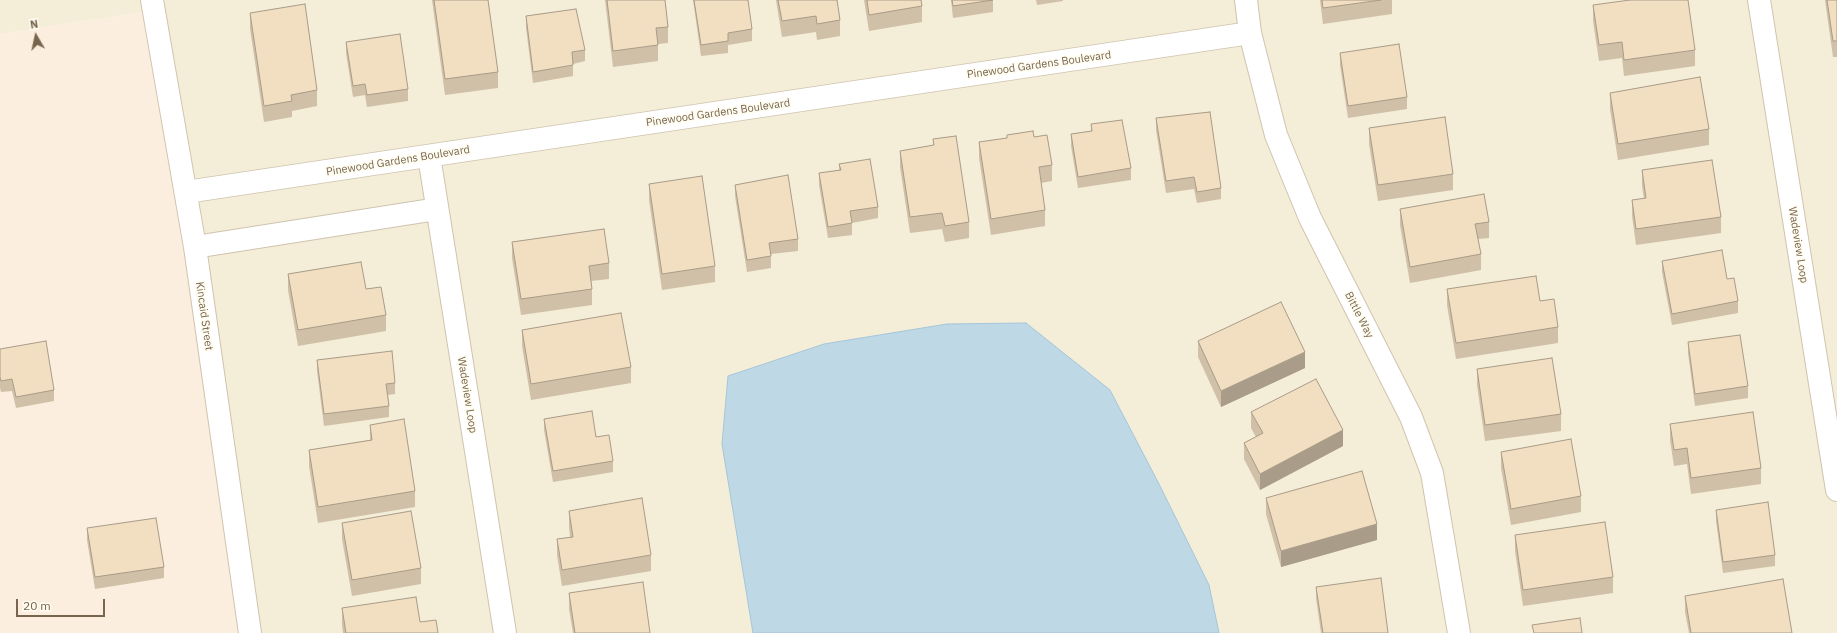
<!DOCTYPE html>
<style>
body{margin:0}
#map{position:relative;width:1837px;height:633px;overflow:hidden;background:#fcf9ea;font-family:"IBM Plex Sans",sans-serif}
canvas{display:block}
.north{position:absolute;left:16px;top:16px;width:40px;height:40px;-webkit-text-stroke:3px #fffcf1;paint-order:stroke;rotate:351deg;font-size:11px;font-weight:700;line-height:16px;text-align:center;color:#77654d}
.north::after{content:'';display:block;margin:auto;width:14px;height:18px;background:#77654d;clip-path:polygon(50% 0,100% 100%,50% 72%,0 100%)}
.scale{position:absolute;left:16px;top:599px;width:89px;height:18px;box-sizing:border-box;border:2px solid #77654d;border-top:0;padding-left:5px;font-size:12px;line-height:14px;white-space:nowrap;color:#77654d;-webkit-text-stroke:3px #fffcf1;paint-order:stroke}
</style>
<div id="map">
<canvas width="1837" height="633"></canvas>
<div class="north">N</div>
<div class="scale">20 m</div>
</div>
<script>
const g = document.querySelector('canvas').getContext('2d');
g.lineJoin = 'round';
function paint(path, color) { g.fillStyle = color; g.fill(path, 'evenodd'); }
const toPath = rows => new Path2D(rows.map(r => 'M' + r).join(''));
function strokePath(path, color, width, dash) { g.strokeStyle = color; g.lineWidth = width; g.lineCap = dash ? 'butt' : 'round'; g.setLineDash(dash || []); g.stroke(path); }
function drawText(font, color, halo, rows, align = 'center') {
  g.font = font + ' "IBM Plex Sans",sans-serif'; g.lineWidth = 3.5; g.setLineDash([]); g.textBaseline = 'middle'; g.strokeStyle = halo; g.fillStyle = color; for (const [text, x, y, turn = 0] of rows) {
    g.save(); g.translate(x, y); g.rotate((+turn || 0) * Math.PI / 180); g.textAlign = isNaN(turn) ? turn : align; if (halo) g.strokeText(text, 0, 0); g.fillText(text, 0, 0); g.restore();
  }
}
paint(toPath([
 [0,0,1837,0,1837,633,1219,633,1209,585,1159,484,1110,390,1026,323,947,324,824,344,728,376,722,444,753,633,247,633,149,11,0,34]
]), '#f4edd8');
paint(toPath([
 [149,11,247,633,0,633,0,34]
]), '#fceede');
const water = toPath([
 [1026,323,1110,390,1159,484,1209,585,1219,633,753,633,722,444,728,376,824,344,947,324,1026,323]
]);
paint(water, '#bed8e6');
strokePath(water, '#a4c5d8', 1);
const minor = toPath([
 [152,0,195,247,250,633],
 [1246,0,1250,33,1276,135,1310,218,1411,417,1432,473,1459,633],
 [1759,0,1837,490],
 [429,156,505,633],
 [186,192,1250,33],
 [195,247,437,209]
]);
strokePath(minor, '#cfc4af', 24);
strokePath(minor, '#fff', 22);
paint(toPath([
 [432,0,488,0,498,72,498,88,445,95],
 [605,0,665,0,668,27,668,43,658,44,658,61,613,67],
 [693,0,748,0,752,29,752,41,728,45,728,53,701,56],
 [776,0,837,0,840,20,840,36,817,40,816,32,782,37],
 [864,0,921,0,922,6,922,22,869,31],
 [951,0,993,0,993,12,953,18],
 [1036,0,1063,0,1063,1,1037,5],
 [1320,0,1392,0,1392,14,1323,24],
 [1825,0,1837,0,1837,57,1833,57],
 [1593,5,1695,50,1695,66,1624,76,1622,58,1599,61,1593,21],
 [250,13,317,90,317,106,292,111,292,117,264,122,250,29],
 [526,16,585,50,585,61,573,64,573,76,533,83,526,28],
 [346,42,408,89,408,101,367,107,365,95,353,97,346,53],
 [1340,53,1407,97,1407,109,1348,118,1340,65],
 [1610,93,1709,129,1709,145,1618,160,1610,109],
 [1156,118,1221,188,1221,199,1197,203,1194,189,1166,193,1156,130],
 [1091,124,1131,168,1131,180,1078,188,1071,146,1071,134,1091,131],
 [1369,128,1453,174,1453,190,1378,201,1369,144],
 [1034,137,1052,165,1052,181,1041,183,1045,210,1045,226,991,235,979,158,979,142],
 [933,139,969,222,969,238,945,242,942,229,910,233,900,167,900,151,933,146],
 [839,164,878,207,878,218,852,223,852,235,828,238,819,185,819,173,839,170],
 [1642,170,1721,217,1721,233,1636,245,1632,216,1632,200,1644,199,1642,186],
 [649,184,715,266,715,282,662,290,649,200],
 [735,185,798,239,798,251,771,254,771,268,747,272,735,196],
 [1400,209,1489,222,1489,238,1478,239,1481,254,1481,270,1410,283,1400,225],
 [512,242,609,263,609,279,591,281,592,289,592,305,521,315,512,258],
 [1662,261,1727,279,1738,301,1738,313,1672,325,1662,272],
 [288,274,366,289,386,315,386,331,298,346,288,290],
 [1447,289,1540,301,1558,327,1558,343,1456,359,1447,305],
 [522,330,631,367,631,383,531,400,522,346],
 [1198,341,1305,368,1221,407,1198,357],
 [1688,342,1748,386,1748,398,1695,406,1688,353],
 [0,349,54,390,54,401,16,408,12,391,1,392,0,388],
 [317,360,395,383,395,394,388,395,389,406,389,417,324,426,317,371],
 [1477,369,1561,414,1561,431,1485,441,1477,385],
 [1251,412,1343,446,1260,490,1244,459,1244,443,1256,437,1251,428],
 [544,419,613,461,613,472,553,482,544,430],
 [1670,424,1761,468,1761,484,1691,494,1687,464,1674,466,1670,440],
 [370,425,415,491,415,507,318,523,309,466,309,450,370,440],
 [1501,452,1581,496,1581,512,1511,525,1501,468],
 [1266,498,1377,540,1281,567,1266,514],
 [1716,510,1775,555,1775,566,1723,573,1716,521],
 [569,511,651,555,651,571,562,586,557,555,557,539,570,537,569,527],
 [342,523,421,568,421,584,352,596,342,539],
 [87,528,164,567,164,578,95,589,87,540],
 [1515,535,1613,577,1613,593,1523,606,1515,551],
 [1316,587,1388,633,1321,633,1316,598],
 [569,593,650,633,573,633,569,609],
 [1685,596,1792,633,1689,633,1685,612],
 [342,608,420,622,438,633,343,633,342,625]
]), '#d0c0a7');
paint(toPath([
 [1305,352,1305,368,1221,407,1221,391],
 [1343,430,1343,446,1260,490,1260,474],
 [1377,524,1377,540,1281,567,1281,551]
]), '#a99c88');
const building = toPath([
 [434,0,488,0,498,72,445,79,434,0],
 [607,0,665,0,668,27,656,28,658,45,613,51,607,0],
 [694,0,748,0,752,29,728,33,728,41,701,45,694,0],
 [778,0,837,0,840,20,817,24,816,16,782,21,778,0],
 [867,0,921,0,922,6,869,15,867,0],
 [952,0,993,0,953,6,952,0],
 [1322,0,1381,0,1323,8,1322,0],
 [1630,0,1688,0,1695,50,1624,60,1622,42,1599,45,1593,5,1630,0],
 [1827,0,1837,0,1837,41,1833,41,1827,0],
 [305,4,317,90,291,95,292,101,264,106,250,13,305,4],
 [576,9,585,50,572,52,573,65,533,72,526,16,576,9],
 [400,34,408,89,367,95,365,84,353,86,346,42,400,34],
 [1399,44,1407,97,1348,106,1340,53,1399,44],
 [1700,77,1709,129,1618,144,1610,93,1700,77],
 [1210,112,1221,188,1197,192,1194,177,1166,181,1156,118,1210,112],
 [1445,117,1453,174,1378,185,1369,128,1445,117],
 [1122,120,1131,168,1078,177,1071,134,1092,131,1091,124,1122,120],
 [1033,131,1034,137,1047,135,1052,165,1039,167,1045,210,991,219,979,142,1007,138,1007,135,1033,131],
 [956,136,969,222,945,226,942,213,910,217,900,151,934,145,933,139,956,136],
 [870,159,878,207,850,211,852,223,828,227,819,173,841,170,839,164,870,159],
 [1712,160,1721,217,1636,229,1632,200,1646,198,1642,170,1712,160],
 [788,175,798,239,769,243,771,256,747,260,735,185,788,175],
 [702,176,715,266,662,274,649,184,702,176],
 [1484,194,1489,222,1475,224,1481,254,1410,267,1400,209,1484,194],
 [604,229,609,263,589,266,592,289,521,299,512,242,604,229],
 [1722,250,1727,279,1734,278,1738,301,1672,314,1662,261,1722,250],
 [361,262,366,289,381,287,386,315,298,330,288,274,361,262],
 [1536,276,1540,301,1554,299,1558,327,1456,343,1447,289,1536,276],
 [1281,302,1305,352,1221,391,1198,341,1281,302],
 [621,313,631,367,531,384,522,330,621,313],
 [1740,335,1748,386,1695,394,1688,342,1740,335],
 [46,341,54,390,16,397,12,379,1,381,0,377,0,349,46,341],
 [392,351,395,383,386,384,389,406,324,414,317,360,392,351],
 [1552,358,1561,414,1485,425,1477,369,1552,358],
 [1316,379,1343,430,1260,474,1244,443,1263,433,1251,412,1316,379],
 [592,411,596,437,609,435,613,461,553,471,544,419,592,411],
 [1753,412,1761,468,1691,478,1687,448,1674,450,1670,424,1753,412],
 [404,419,415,491,318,507,309,450,372,440,370,425,404,419],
 [1571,439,1581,496,1511,509,1501,452,1571,439],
 [1362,471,1377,524,1281,551,1266,498,1362,471],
 [642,498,651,555,562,570,557,539,573,537,569,511,642,498],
 [1768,502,1775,555,1723,562,1716,510,1768,502],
 [411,511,421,568,352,580,342,523,411,511],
 [156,518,164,567,95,577,87,528,156,518],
 [1605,522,1613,577,1523,590,1515,535,1605,522],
 [1381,578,1388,633,1323,633,1316,587,1381,578],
 [1783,579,1792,633,1691,633,1685,596,1783,579],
 [643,582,650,633,575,633,569,593,643,582],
 [416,597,420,622,436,620,438,633,346,633,342,608,416,597],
 [1580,618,1582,633,1534,633,1532,625,1580,618]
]);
paint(building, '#f2dfc2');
strokePath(building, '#a99c88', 1);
drawText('11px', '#77654d', '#fffcf1', [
 ["Pinewood Gardens Boulevard",1039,65,-8],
 ["Pinewood Gardens Boulevard",718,113,-8],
 ["Pinewood Gardens Boulevard",398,161,-9],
 ["Wadeview Loop",1798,245,81],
 ["Bittle Way",1359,315,63],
 ["Kincaid Street",204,316,82],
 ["Wadeview Loop",467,395,81]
]);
</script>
